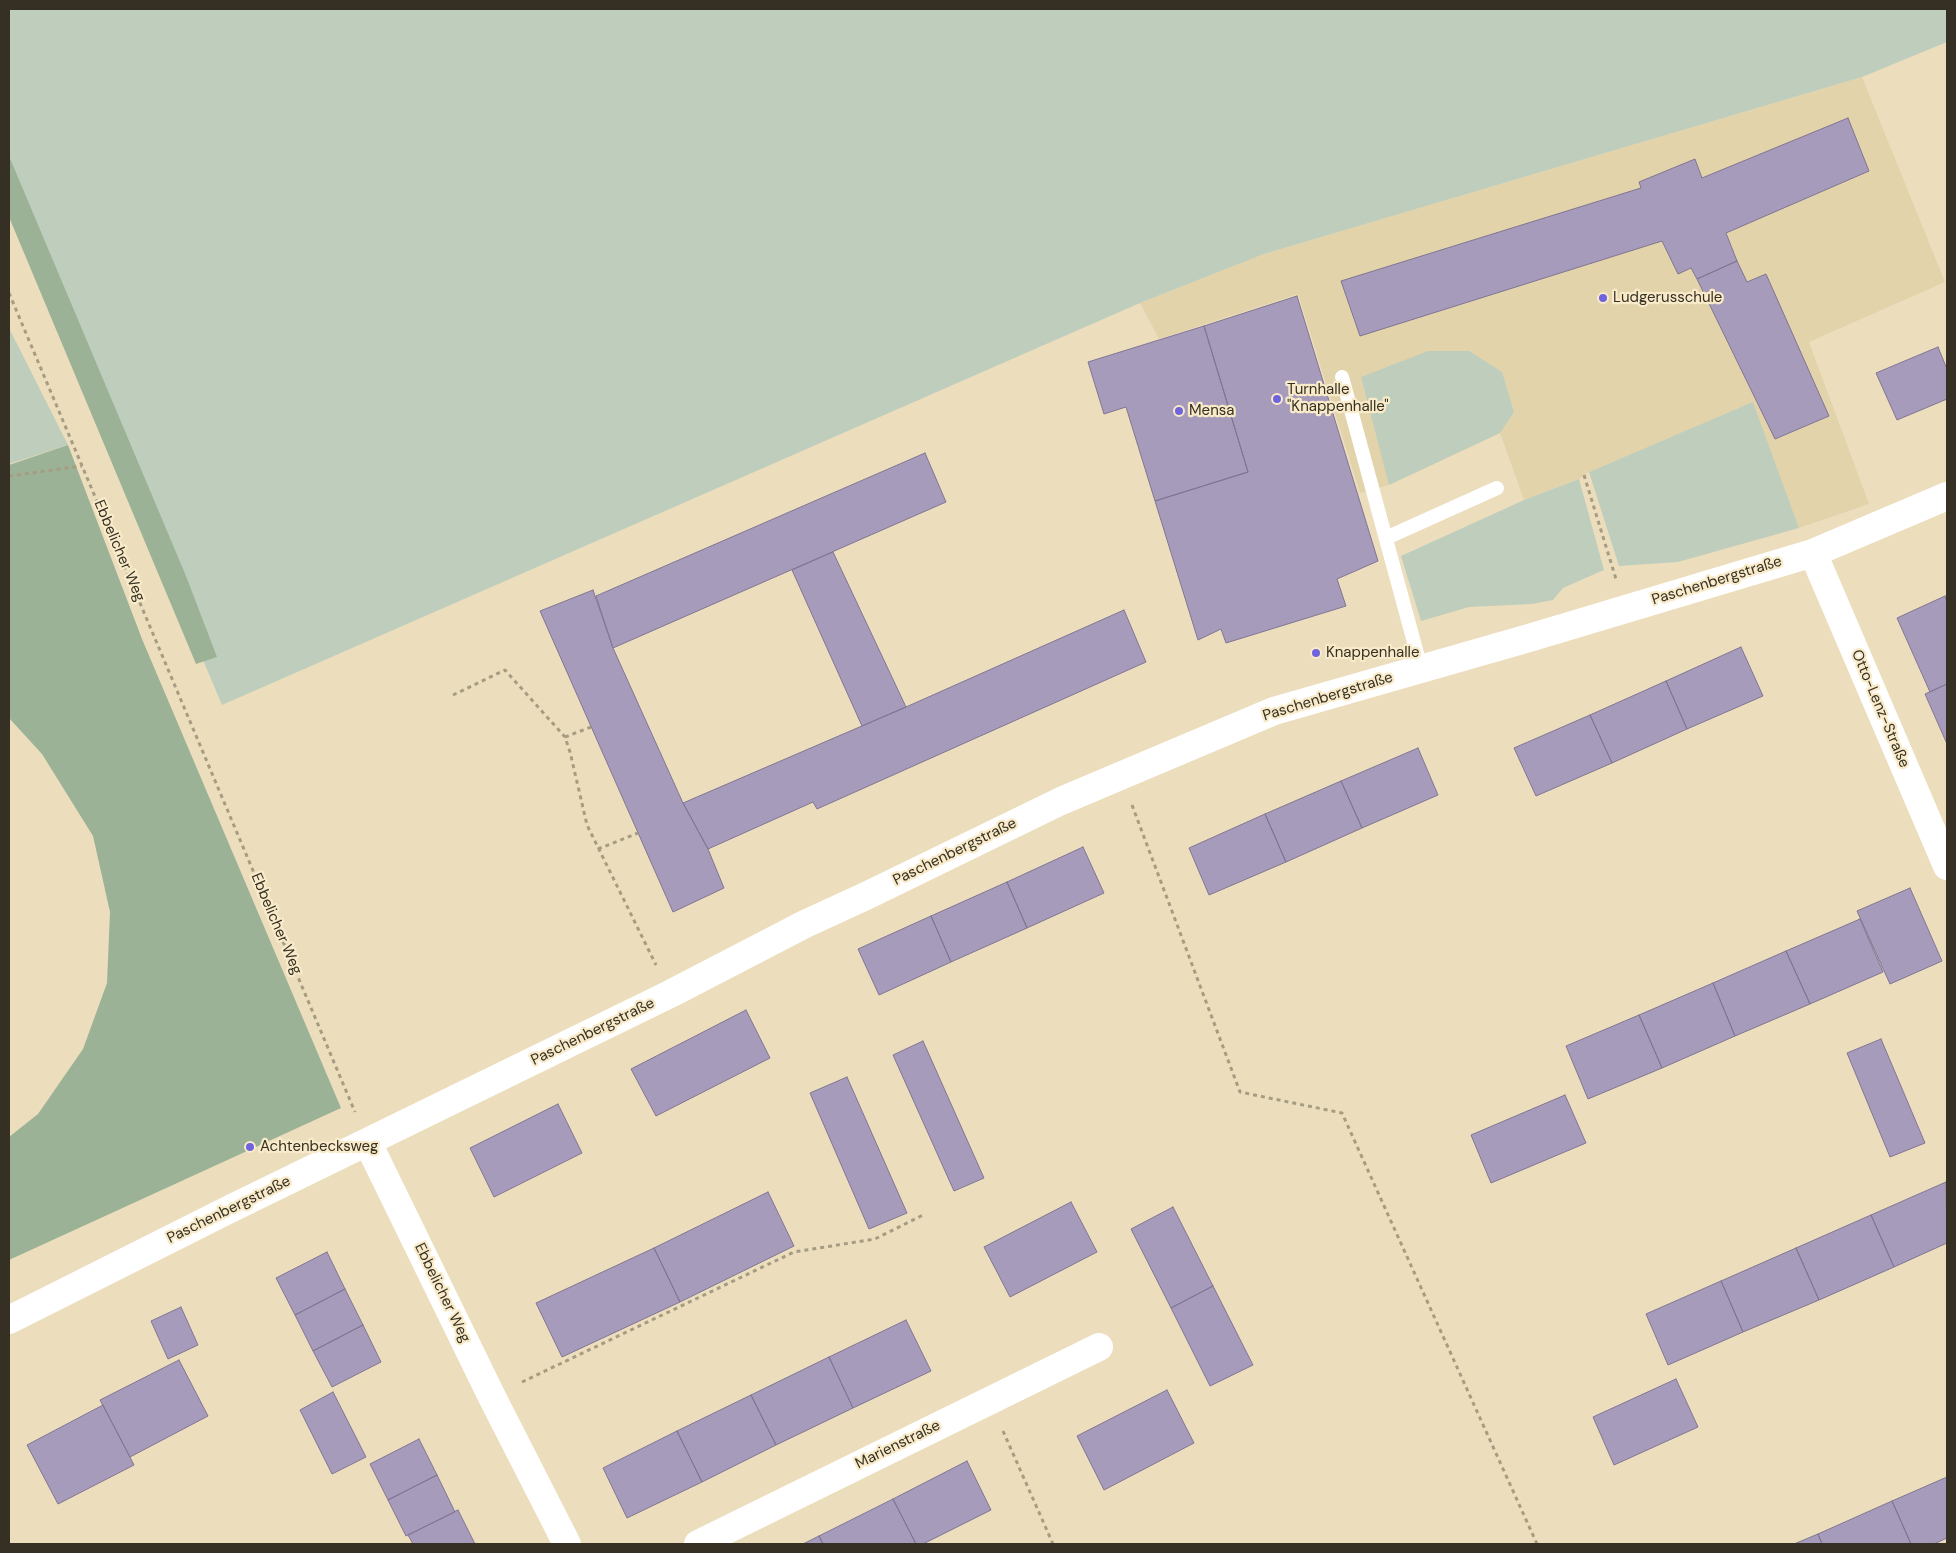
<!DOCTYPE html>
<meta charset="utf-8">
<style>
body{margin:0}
#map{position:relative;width:1956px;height:1553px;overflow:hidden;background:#ecdebd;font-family:"DM Sans",sans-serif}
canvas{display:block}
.frame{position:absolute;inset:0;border:10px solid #353023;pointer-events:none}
</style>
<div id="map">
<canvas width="1956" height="1553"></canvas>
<div class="frame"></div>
</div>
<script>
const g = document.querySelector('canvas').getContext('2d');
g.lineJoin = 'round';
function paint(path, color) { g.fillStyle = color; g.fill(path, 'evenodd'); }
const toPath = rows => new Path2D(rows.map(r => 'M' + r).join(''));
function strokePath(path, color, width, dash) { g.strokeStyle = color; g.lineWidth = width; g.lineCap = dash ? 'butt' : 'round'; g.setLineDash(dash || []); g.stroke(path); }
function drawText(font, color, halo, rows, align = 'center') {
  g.font = font + ' "DM Sans",sans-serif'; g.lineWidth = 4.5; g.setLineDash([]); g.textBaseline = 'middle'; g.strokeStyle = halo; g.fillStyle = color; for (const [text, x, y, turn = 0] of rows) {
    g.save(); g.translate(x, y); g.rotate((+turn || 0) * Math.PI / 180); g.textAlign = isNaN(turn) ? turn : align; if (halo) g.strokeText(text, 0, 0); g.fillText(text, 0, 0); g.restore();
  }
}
paint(toPath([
 [1862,77,1945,282,1809,342,1869,504,1799,528,1753,403,1589,472,1579,479,1524,500,1500,433,1389,485,1360,493,1298,294,1159,339,1140,303,1264,254]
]), '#e3d3ab');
paint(toPath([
 [9,9,1947,9,1947,42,1862,77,1264,254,1140,303,222,705,9,202],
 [9,328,68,445,9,464],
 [1428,351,1469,351,1502,372,1514,412,1500,433,1389,485,1361,377],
 [1753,402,1799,528,1678,562,1619,566,1589,472],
 [1579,479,1604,570,1563,588,1553,600,1532,604,1469,607,1421,621,1401,556,1524,500]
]), '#bfcebc');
paint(toPath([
 [9,156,186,576,217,657,196,664,9,217],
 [68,445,142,639,341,1108,9,1260,9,1137,38,1114,83,1049,107,983,110,912,93,836,42,754,9,718,9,465]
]), '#9bb296');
const building = toPath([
 [1848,118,1869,171,1726,233,1737,261,1697,279,1691,268,1678,274,1662,241,1360,336,1341,281,1641,188,1639,182,1695,159,1702,178,1848,118],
 [1737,261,1747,282,1766,274,1829,416,1775,439,1697,279,1737,261],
 [1297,296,1378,561,1337,579,1346,606,1226,643,1221,629,1198,640,1155,501,1248,472,1204,326,1297,296],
 [1204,326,1248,472,1155,501,1126,407,1104,414,1088,362,1204,326],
 [1938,347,1947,369,1947,399,1897,420,1876,373,1938,347],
 [925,453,946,502,613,648,596,596,925,453],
 [833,552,906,707,862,726,792,570,833,552],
 [593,590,613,648,683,803,708,849,724,888,673,912,540,611,593,590],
 [1945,596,1947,603,1947,684,1930,692,1897,618,1945,596],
 [1124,610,1146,662,817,809,813,802,708,849,683,803,906,707,1124,610],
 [1741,647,1763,696,1687,729,1666,681,1741,647],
 [1666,681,1687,729,1612,763,1590,715,1666,681],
 [1947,684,1947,744,1925,694,1947,684],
 [1590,715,1612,763,1536,796,1514,748,1590,715],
 [1418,748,1438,795,1362,828,1341,781,1418,748],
 [1341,781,1362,828,1286,862,1265,814,1341,781],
 [1265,814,1286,862,1209,895,1189,848,1265,814],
 [1083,847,1104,893,1027,928,1007,882,1083,847],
 [1007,882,1027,928,951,962,931,916,1007,882],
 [1910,888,1942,961,1890,984,1857,911,1910,888],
 [931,916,951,962,879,995,858,949,931,916],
 [1860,919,1883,972,1810,1004,1786,951,1860,919],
 [1786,951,1810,1004,1735,1036,1713,983,1786,951],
 [1713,983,1735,1036,1662,1068,1639,1015,1713,983],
 [746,1010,770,1058,656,1116,631,1069,746,1010],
 [1639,1015,1662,1068,1588,1099,1566,1046,1639,1015],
 [1881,1039,1925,1143,1890,1157,1847,1053,1881,1039],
 [923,1041,984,1178,954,1191,893,1055,923,1041],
 [847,1077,907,1213,869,1229,810,1093,847,1077],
 [1565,1095,1586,1143,1491,1183,1471,1135,1565,1095],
 [558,1104,582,1153,494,1197,470,1148,558,1104],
 [1946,1182,1947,1243,1894,1267,1871,1215,1946,1182],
 [768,1192,794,1246,680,1302,654,1248,768,1192],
 [1071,1202,1097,1252,1010,1297,984,1247,1071,1202],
 [1173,1207,1213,1286,1171,1308,1131,1229,1173,1207],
 [1871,1215,1894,1267,1819,1300,1796,1248,1871,1215],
 [654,1248,680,1302,562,1357,536,1303,654,1248],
 [1796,1248,1819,1300,1743,1332,1721,1281,1796,1248],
 [327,1252,345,1289,295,1315,276,1278,327,1252],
 [1721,1281,1743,1332,1668,1365,1646,1314,1721,1281],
 [1213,1286,1253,1365,1210,1386,1171,1308,1213,1286],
 [345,1289,363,1325,313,1351,295,1315,345,1289],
 [181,1307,198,1345,168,1359,151,1321,181,1307],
 [906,1320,931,1371,853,1408,829,1357,906,1320],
 [363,1325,381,1362,332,1387,313,1351,363,1325],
 [829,1357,853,1408,776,1445,751,1395,829,1357],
 [179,1360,208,1416,130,1457,100,1400,179,1360],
 [1676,1379,1698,1427,1614,1465,1593,1417,1676,1379],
 [1167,1390,1194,1443,1104,1490,1077,1436,1167,1390],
 [333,1392,366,1457,332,1474,300,1410,333,1392],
 [751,1395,776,1445,702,1482,677,1431,751,1395],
 [103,1405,134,1465,58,1504,27,1445,103,1405],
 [677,1431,702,1482,627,1518,603,1468,677,1431],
 [419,1439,437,1475,388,1500,370,1464,419,1439],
 [967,1461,991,1510,923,1544,916,1544,893,1499,967,1461],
 [437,1475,455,1512,406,1536,388,1500,437,1475],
 [1947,1477,1947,1538,1934,1544,1911,1544,1892,1501,1947,1477],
 [893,1499,916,1544,823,1544,819,1536,893,1499],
 [1892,1501,1911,1544,1822,1544,1818,1534,1892,1501],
 [458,1510,475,1544,413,1544,408,1535,458,1510],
 [1818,1534,1822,1544,1794,1544,1818,1534],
 [819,1536,823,1544,803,1544,819,1536]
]);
paint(building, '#a69bba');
strokePath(building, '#807593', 1);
strokePath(toPath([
 [9,293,355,1112],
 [1584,475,1616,579],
 [9,476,82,466],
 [453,695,505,670,565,737,570,752,587,825,656,965],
 [565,737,591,727],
 [1132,805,1240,1092,1342,1113,1537,1544],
 [598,849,638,833],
 [522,1382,794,1252,875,1239,923,1215],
 [1003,1431,1053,1544]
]), '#a69c82', 3, [4, 4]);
strokePath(toPath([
 [1342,377,1421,668],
 [1386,538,1497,488]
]), '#fff', 14);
strokePath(toPath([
 [1813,553,1947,866],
 [368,1143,492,1397,567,1544],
 [9,1320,230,1209,670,994,805,924,868,895,1061,801,1274,711,1529,638,1813,553,1947,496],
 [698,1544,1099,1347]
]), '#fff', 28);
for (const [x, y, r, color] of [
 [1603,298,5,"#7063de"],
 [1277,399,5,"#7063de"],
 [1179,411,5,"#7063de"],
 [1316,653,5,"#7063de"],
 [250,1147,5,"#7063de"]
]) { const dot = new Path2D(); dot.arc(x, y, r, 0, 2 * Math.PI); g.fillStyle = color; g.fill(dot); strokePath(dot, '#f9ebca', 2); }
drawText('15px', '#353023', '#f9ebca', [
 ["Ludgerusschule",1613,298],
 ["Turnhalle",1287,390],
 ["\"Knappenhalle\"",1287,407],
 ["Mensa",1189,411],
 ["Knappenhalle",1326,653],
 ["Achtenbecksweg",260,1147]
], 'left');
drawText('15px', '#353023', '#f9ebca', [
 ["Ebbelicher Weg",119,551,67],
 ["Paschenbergstraße",1717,581,-17],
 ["Paschenbergstraße",1328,697,-17],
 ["Otto-Lenz-Straße",1880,709,67],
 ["Paschenbergstraße",955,852,-26],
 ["Ebbelicher Weg",276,924,67],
 ["Paschenbergstraße",593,1032,-26],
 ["Paschenbergstraße",229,1210,-26],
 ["Ebbelicher Weg",442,1293,64],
 ["Marienstraße",898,1445,-26]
]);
</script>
